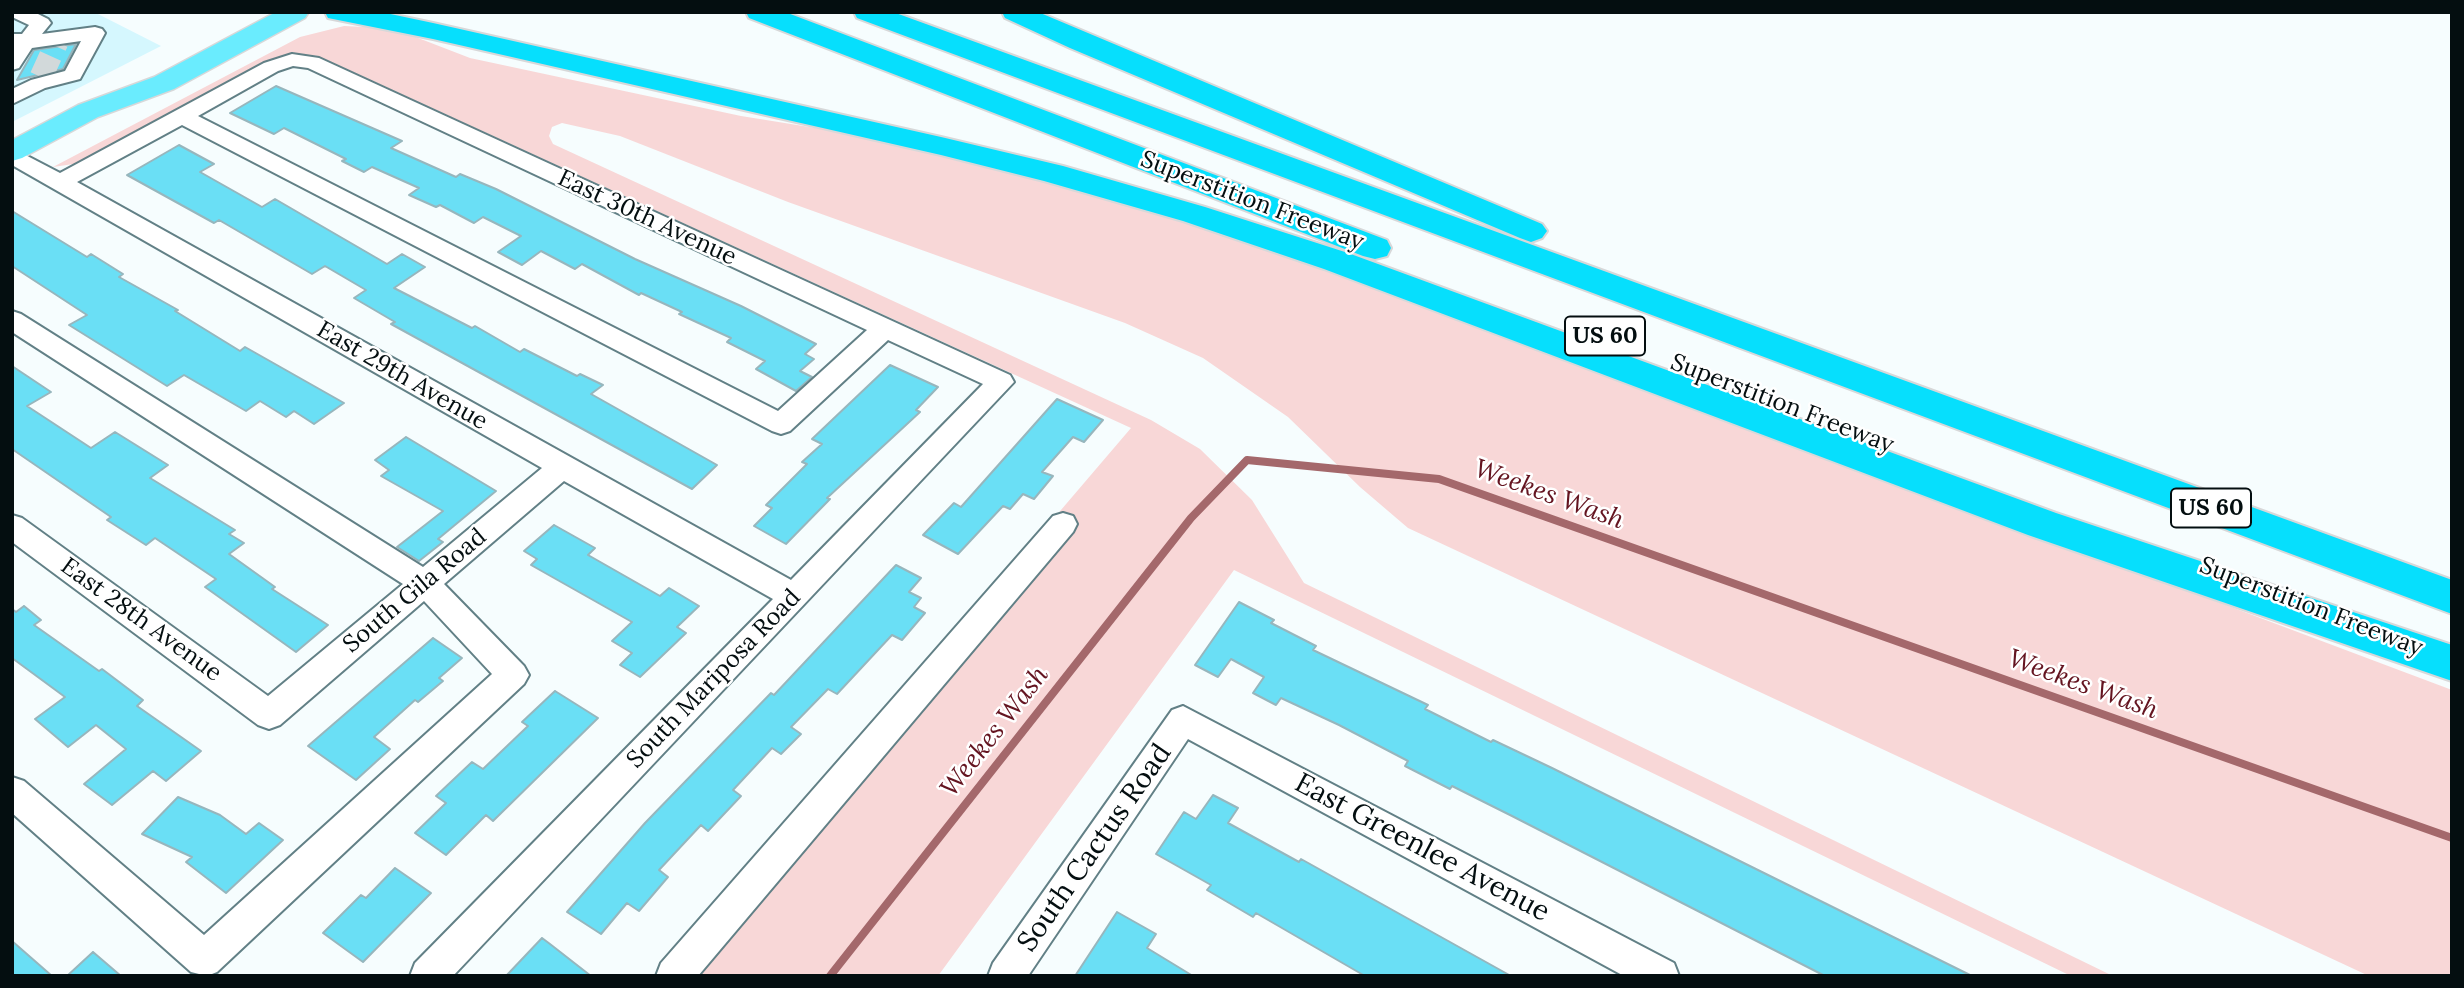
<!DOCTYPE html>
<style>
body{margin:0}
#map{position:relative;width:2464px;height:988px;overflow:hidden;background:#f6fdfe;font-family:Lora,serif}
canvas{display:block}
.frame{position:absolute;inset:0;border:14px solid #040e10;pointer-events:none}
</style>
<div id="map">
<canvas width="2464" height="988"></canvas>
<div class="frame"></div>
</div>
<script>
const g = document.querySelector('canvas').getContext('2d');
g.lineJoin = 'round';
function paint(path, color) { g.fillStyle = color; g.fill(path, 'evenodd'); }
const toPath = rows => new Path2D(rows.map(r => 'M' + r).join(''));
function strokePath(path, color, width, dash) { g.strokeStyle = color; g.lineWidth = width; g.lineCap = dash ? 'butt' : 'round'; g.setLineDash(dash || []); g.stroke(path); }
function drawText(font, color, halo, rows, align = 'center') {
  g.font = font + ' Lora,serif'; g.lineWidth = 5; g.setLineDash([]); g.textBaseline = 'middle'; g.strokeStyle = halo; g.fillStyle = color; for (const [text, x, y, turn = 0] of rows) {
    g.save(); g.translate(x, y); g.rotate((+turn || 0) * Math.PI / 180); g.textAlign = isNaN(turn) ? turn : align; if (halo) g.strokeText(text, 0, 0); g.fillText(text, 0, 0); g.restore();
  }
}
paint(toPath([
 [12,12,94,12,161,46,12,122]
]), '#d5f7fe');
paint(toPath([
 [344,26,365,27,413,36,470,58,741,116,847,133,1053,184,1228,235,1324,268,1630,381,2452,690,2452,976,2369,976,1408,528,1360,487,1288,417,1203,358,1125,323,788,202,620,136,562,123,552,127,549,136,553,144,1151,420,1200,449,1252,500,1304,583,2113,976,2071,976,1234,570,938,976,687,976,1055,517,1131,428,318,56,295,54,271,60,80,163,53,167,300,37]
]), '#f8d7d7');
strokePath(toPath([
 [830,976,1191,518,1247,460,1439,479,2452,838]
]), '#a4686b', 8);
const building = toPath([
 [76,44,63,69,17,80,34,50,76,44],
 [276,86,402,141,391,148,456,177,460,174,496,189,635,259,741,306,816,344,805,354,814,359,800,371,812,377,796,391,756,369,765,361,727,342,731,338,679,314,682,312,641,293,639,295,582,264,575,269,541,251,522,265,498,252,521,236,483,217,474,223,440,205,436,207,409,195,419,188,372,167,364,172,342,161,346,159,284,128,274,134,230,113,276,86],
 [179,145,214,164,200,172,262,207,275,199,387,264,402,254,425,267,394,288,472,328,475,326,520,352,524,349,577,376,580,374,603,385,591,394,717,465,692,489,391,324,395,322,354,298,366,290,325,266,312,274,219,220,214,223,127,175,179,145],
 [12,211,87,257,91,254,123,274,119,277,178,310,175,311,240,351,245,347,344,403,314,424,294,411,286,417,260,401,246,411,184,375,167,386,69,325,87,315,12,266,12,211],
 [890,365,938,387,916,410,920,412,827,498,830,499,786,544,754,526,772,508,766,505,807,464,802,462,822,444,812,439,890,365],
 [12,366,51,392,27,406,91,448,115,432,168,465,150,478,235,530,229,534,244,543,229,554,275,587,272,589,328,625,296,652,205,587,216,579,155,538,146,545,107,520,111,517,12,449,12,366],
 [1057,399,1103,420,1084,442,1073,437,1042,472,1053,476,1034,499,1023,494,1010,509,1003,506,958,554,923,535,954,503,961,507,1057,399],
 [406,437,496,491,438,539,443,542,419,561,397,547,443,511,381,476,389,470,375,460,406,437],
 [554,525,595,548,588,555,660,596,669,588,699,606,677,627,686,633,640,677,620,665,632,653,612,641,632,622,531,565,537,559,524,551,554,525],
 [896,565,921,578,909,592,921,598,914,607,925,613,902,640,892,635,837,694,828,689,791,727,801,734,781,754,772,748,733,790,741,796,708,831,701,825,659,870,668,877,639,911,627,903,601,934,567,912,645,823,771,693,774,695,896,565],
 [1239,602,1274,620,1271,623,1316,646,1313,650,1428,705,1425,709,1491,742,1493,740,1552,768,1972,976,1825,976,1512,816,1452,786,1450,789,1405,766,1408,761,1339,725,1281,698,1276,705,1253,693,1264,677,1231,659,1218,677,1195,665,1239,602],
 [24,606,41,620,34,625,99,671,102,669,143,700,137,706,201,751,166,781,153,771,112,805,84,784,126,749,96,725,68,747,35,719,65,697,12,658,12,609,16,612,24,606],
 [433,638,462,658,439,678,443,681,418,702,415,700,374,737,390,749,356,780,308,746,433,638],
 [555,691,598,718,493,821,486,815,446,855,415,833,446,803,436,796,472,762,483,769,528,726,522,722,555,691],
 [1213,795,1238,808,1228,823,1299,862,1301,859,1511,976,1365,976,1256,913,1253,917,1207,890,1211,885,1156,854,1184,812,1196,819,1213,795],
 [178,797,220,815,246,834,259,823,283,840,226,893,186,862,192,857,142,834,178,797],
 [395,868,431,893,363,962,323,933,361,895,366,898,395,868],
 [1117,912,1156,934,1147,948,1193,976,1075,976,1117,912],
 [542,938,550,944,591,976,506,976,542,938],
 [12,941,52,976,12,976,12,941],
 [93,952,121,976,67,976,93,952]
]);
paint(building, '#6adff5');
strokePath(building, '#97b6bd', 2);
strokePath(toPath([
 [41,77,57,42]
]), '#d2d9da', 23, [23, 11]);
const minor = toPath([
 [12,12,34,12,48,19,51,23,42,34,95,27,102,29,105,33,80,79,45,88,12,104,12,89,31,80,65,71,81,41,32,48,19,68,12,70,12,34,22,34,29,25,12,17,12,12],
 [292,54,319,58,1010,375,1014,382,453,976,410,976,415,963,773,599,564,481,444,584,524,666,529,675,524,684,217,972,207,976,191,972,12,813,12,777,24,781,204,935,492,674,424,601,280,725,269,729,258,725,12,542,12,515,22,518,268,696,403,584,12,332,12,311,21,314,423,567,542,468,12,165,12,148,60,173,264,63,292,54],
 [293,66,308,68,867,330,778,411,198,116,278,71,293,66],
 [182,125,772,431,781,434,790,431,888,340,983,384,791,580,77,182,182,125],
 [1063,513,1073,516,1077,524,1073,532,698,976,656,976,661,963,1053,516,1063,513],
 [1183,706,1674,963,1679,976,1624,976,1188,739,1028,976,988,976,993,963,1172,710,1183,706]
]);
const major = toPath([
 [276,12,309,12,305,18,174,89,98,117,22,158,12,161,12,140,78,105,154,77,276,12]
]);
const highway = toPath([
 [325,12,381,12,433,23,941,137,1063,166,1205,207,1348,253,2056,513,2452,645,2452,681,2028,535,1324,269,1183,221,1044,181,941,155,433,39,328,18,325,12],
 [746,12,785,12,1387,240,1391,248,1387,256,1375,259,1363,256,749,18,746,12],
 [854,12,893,12,2452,580,2452,614,857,18,854,12],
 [1002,12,1038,12,1542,224,1547,231,1542,238,1531,242,1520,238,1070,48,1005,18,1002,12]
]);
strokePath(minor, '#628086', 4);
strokePath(major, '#d7d8d9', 3);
strokePath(highway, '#d7d8d9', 4);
paint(minor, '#fff');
paint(major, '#6aecfe');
paint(highway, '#06dffd');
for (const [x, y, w] of [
 [1605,336,80],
 [2211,508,80]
]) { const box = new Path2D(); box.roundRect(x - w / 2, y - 19.5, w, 39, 5); g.fillStyle = '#fff'; g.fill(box); strokePath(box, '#040e10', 2); }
drawText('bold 23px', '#040e10', null, [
 ["US 60",1605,336],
 ["US 60",2211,508]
]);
drawText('24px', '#040e10', '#fff', [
 ["Superstition Freeway",1252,201,21],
 ["East 30th Avenue",647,218,25],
 ["East 29th Avenue",402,376,30],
 ["Superstition Freeway",1782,404,21],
 ["South Gila Road",415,591,-40],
 ["Superstition Freeway",2311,607,21],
 ["East 28th Avenue",141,620,36],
 ["South Mariposa Road",714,679,-46]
]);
drawText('italic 26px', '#641420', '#fff', [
 ["Weekes Wash",1549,495,20],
 ["Weekes Wash",2083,685,20],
 ["Weekes Wash",995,732,-52]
]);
drawText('28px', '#040e10', '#fff', [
 ["South Cactus Road",1095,848,-55],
 ["East Greenlee Avenue",1422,848,28]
]);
</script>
